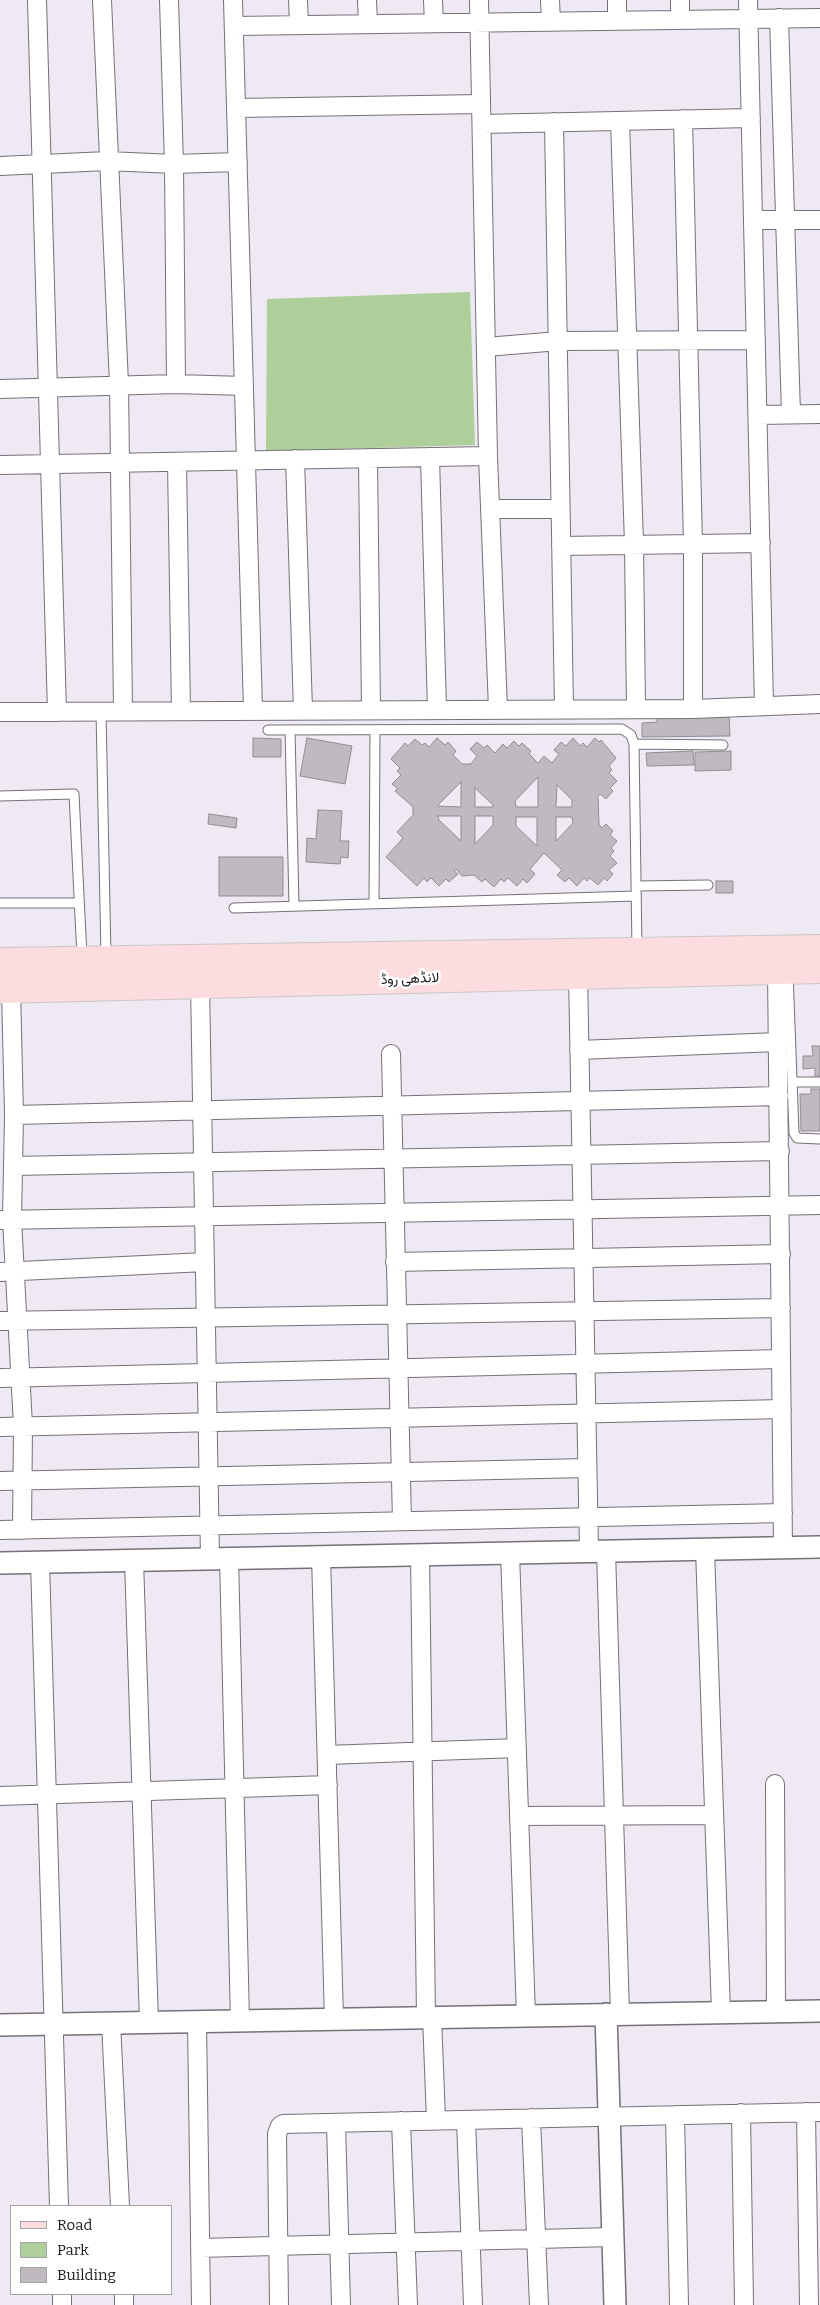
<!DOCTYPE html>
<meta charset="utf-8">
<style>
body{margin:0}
#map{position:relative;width:820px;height:2305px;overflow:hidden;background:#eee9f2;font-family:Bitter,serif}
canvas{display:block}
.legend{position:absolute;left:10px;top:2205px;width:162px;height:90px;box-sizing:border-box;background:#fff;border:1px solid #a4a3a5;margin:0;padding:6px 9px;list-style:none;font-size:15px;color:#1c1a1d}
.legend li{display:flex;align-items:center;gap:10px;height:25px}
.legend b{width:25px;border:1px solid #a4a3a5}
</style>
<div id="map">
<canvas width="820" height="2305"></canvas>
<ul class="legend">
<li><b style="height:6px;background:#fddcdf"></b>Road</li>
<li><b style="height:14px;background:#aecf99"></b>Park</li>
<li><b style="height:14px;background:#c0b9bf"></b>Building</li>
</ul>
</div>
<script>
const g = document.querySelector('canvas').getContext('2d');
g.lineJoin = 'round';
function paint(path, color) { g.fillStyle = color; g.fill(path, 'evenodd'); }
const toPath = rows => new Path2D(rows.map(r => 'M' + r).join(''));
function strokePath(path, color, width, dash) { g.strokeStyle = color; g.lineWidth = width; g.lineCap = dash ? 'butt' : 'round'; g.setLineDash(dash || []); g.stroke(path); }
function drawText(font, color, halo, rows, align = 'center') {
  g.font = font + ' Bitter,Vazirmatn,serif'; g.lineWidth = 5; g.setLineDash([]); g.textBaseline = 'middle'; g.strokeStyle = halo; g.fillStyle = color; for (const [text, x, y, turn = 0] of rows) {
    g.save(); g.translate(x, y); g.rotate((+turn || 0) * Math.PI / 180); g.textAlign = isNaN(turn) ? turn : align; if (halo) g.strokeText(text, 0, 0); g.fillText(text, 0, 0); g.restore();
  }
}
paint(toPath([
 [470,292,475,445,266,451,267,299]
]), '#aecf99');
const building = toPath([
 [729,714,730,736,642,737,642,723,657,722,657,715,729,714],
 [253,738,281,739,281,757,253,757,253,738],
 [307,738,352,746,345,784,300,776,307,738],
 [437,738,445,745,448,742,456,751,453,755,462,764,471,764,477,756,470,749,477,742,484,748,487,745,495,753,503,744,507,748,514,741,519,746,522,743,531,751,529,754,538,763,544,756,552,763,559,754,554,750,561,742,566,746,573,738,580,746,583,743,587,747,595,738,599,742,601,740,616,758,609,766,612,770,609,773,617,781,610,788,613,791,606,799,600,794,598,796,599,824,602,828,606,824,613,831,610,835,617,841,611,848,614,851,610,856,617,863,609,870,613,874,607,881,604,878,598,885,590,878,587,881,584,878,577,886,569,878,565,882,557,875,562,870,544,853,530,869,535,874,527,883,523,879,517,886,508,878,504,882,501,879,494,887,485,879,482,882,474,875,462,876,456,869,454,871,458,874,449,882,446,879,439,886,431,878,427,882,424,878,417,886,386,857,403,838,397,832,413,815,413,807,395,791,398,789,392,784,401,775,397,771,400,768,391,759,405,743,408,746,415,739,422,745,425,743,429,747,437,738],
 [538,777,538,807,516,807,515,801,538,777],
 [461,782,461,807,438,806,438,805,461,782],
 [557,785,572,800,572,807,556,807,557,785],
 [475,788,493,805,493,807,475,807,475,788],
 [438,816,461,816,461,841,439,820,438,816],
 [475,816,493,816,493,825,475,844,475,816],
 [516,817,537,817,537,846,516,826,516,817],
 [556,817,572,817,573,823,556,841,556,817],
 [693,751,694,765,647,766,646,753,693,751],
 [731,751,731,770,695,771,695,752,731,751],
 [318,810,342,811,340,841,349,841,348,858,341,857,340,864,306,862,307,838,316,839,318,810],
 [209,814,237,818,236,828,208,824,209,814],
 [219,857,283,857,283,896,219,896,219,857],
 [716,881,733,881,733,893,716,893,716,881],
 [812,1046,820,1046,820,1076,815,1076,815,1068,803,1069,803,1056,813,1056,812,1046],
 [811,1089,820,1089,820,1131,801,1131,800,1094,811,1094,811,1089]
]);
paint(building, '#c0b9bf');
strokePath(building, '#938d93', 1);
const service = toPath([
 [101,711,106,957],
 [268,730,622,729,631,735,634,744,637,950],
 [290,730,294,906],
 [634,744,723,745],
 [0,796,74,794,82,957],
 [636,886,708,885],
 [0,903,79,903],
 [374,904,375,730],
 [234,908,636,896],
 [788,972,794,1133,797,1138,820,1139],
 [792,1082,820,1082]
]);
const minor = toPath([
 [37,0,57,712],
 [102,0,119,384,123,711],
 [169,0,174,164,176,384],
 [233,0,253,710],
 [298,0,299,25],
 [367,0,368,24],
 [433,0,434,23],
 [479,0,488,456,498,709],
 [550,0,551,22],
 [617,0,617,20],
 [680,0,680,20],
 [748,0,764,706],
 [779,18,791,414],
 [234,26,820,18],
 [236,108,481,104],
 [683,119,693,544,693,709],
 [620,121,634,544,636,709],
 [554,122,564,709],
 [482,124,751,118],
 [0,166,107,161,174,164,238,162],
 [753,220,820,220],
 [486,347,559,341,756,340],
 [0,389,176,384,244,386],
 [758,415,820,414],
 [430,457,437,710],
 [368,458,371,710],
 [295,459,303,710],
 [177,462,181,711],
 [0,465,488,456],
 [490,509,560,509],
 [561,546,761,543],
 [0,712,693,709,820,704],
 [777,969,783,1548],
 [578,974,589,1551],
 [200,984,210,1558],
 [11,989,14,1115,779,1096],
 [579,1050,778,1042],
 [391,1054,402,1521],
 [14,1115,12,1219,23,1426,22,1530],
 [13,1166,780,1151],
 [0,1220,820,1205],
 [395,1262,781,1254],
 [0,1272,205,1262],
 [0,1321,781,1308],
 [0,1378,781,1359],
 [0,1427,782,1409],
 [0,1481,587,1468],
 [0,1530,783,1513],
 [705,1549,721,2012],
 [606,1551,620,2014],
 [510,1552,526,2016],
 [420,1554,426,2017],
 [321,1556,334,2019],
 [229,1557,240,2021],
 [134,1560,149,2022],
 [40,1562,59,2206],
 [327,1755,517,1748],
 [775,1784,776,2011],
 [0,1796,328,1785],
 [519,1816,714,1815],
 [432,2017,436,2120],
 [197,2021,201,2305],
 [111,2023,120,2206],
 [806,2112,809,2305],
 [741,2113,744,2305],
 [675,2115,679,2305],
 [531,2118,539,2305],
 [466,2120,473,2305],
 [401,2121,408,2305],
 [336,2123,341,2305],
 [200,2248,612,2237],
 [62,2294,62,2305],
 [124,2294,124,2305],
 [279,2305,277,2134,280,2126,283,2124,820,2112]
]);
const tertiary = toPath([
 [0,1563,820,1547],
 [606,2014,615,2305],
 [0,2025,820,2011]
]);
const primary = toPath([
 [0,962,820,949],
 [0,989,820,969]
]);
strokePath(service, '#757178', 11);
strokePath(minor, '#757178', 20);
strokePath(tertiary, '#757178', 24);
strokePath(primary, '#c9c8c9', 30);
strokePath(service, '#fff', 9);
strokePath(minor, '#fff', 18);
strokePath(tertiary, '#fff', 21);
strokePath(primary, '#fddcdf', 28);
drawText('14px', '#1c1a1d', '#fff', [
 ["لانڈھی روڈ",410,979,-2]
]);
</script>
